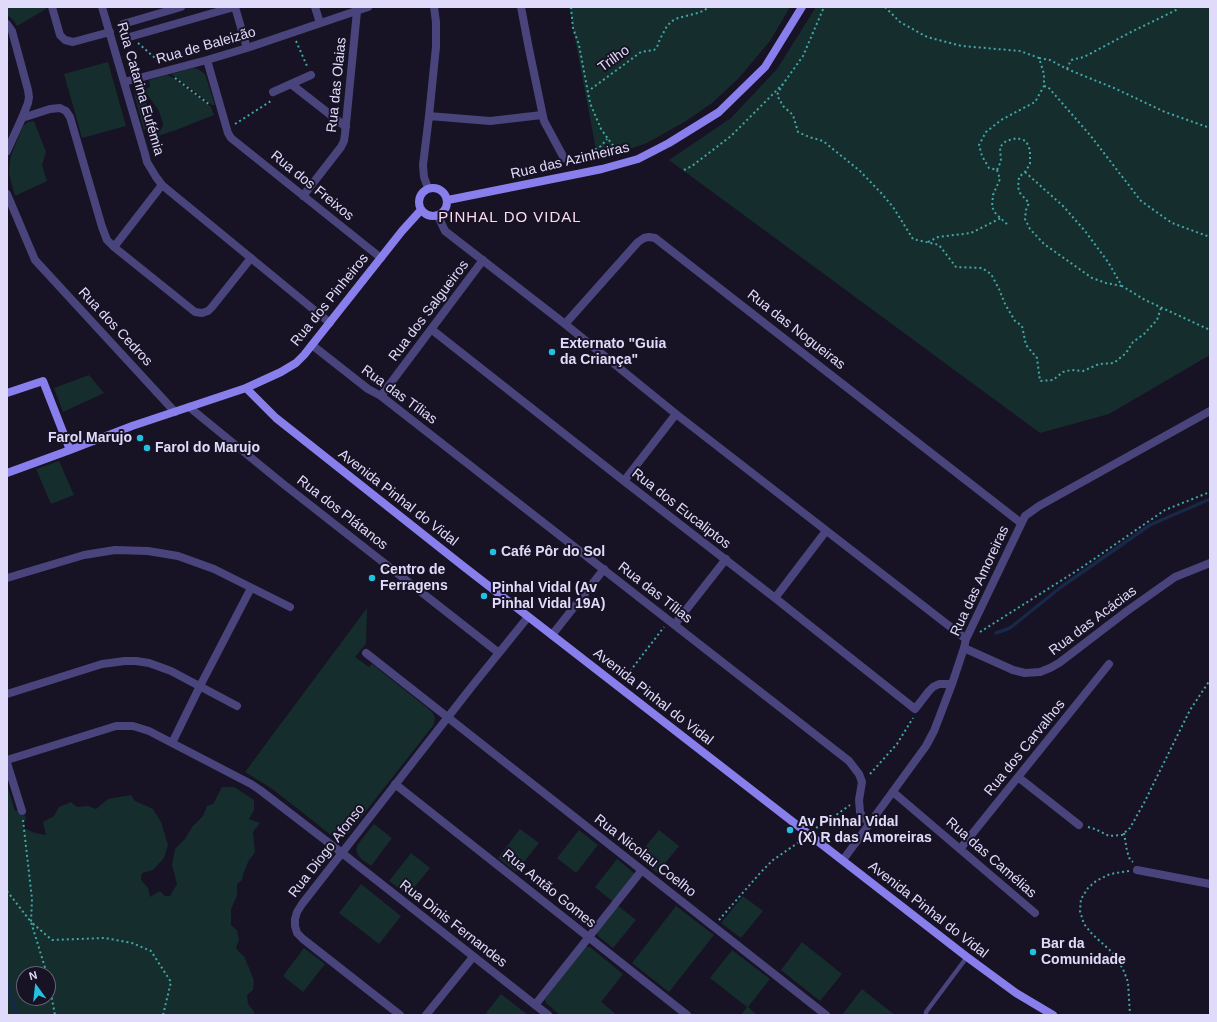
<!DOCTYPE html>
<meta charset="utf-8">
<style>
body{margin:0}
#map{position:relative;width:1217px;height:1022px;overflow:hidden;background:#171224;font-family:Helvetica,sans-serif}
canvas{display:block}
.frame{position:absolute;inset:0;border:8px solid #e0dbfa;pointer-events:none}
.north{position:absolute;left:16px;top:966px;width:40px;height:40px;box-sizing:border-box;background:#171224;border:1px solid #67627a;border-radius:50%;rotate:345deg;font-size:11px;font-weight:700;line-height:16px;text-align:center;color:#e0dbfa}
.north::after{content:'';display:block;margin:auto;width:14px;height:18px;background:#21c1df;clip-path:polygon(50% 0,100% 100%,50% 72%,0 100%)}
</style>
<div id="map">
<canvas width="1217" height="1022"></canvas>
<div class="frame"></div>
<div class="north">N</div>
</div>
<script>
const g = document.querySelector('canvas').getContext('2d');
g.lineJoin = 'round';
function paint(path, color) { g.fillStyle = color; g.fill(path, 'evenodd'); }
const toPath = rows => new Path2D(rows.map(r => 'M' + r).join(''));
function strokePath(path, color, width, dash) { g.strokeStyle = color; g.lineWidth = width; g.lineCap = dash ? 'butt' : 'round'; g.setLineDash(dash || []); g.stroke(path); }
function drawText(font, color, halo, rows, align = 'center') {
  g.font = font + ' Helvetica,sans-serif'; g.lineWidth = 4; g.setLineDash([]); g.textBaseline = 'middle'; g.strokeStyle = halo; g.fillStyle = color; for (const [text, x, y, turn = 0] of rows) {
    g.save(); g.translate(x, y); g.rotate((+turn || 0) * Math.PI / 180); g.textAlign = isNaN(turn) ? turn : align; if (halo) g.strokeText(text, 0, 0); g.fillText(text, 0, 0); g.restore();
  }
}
paint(toPath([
 [7,7,45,7,46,9,17,26,14,21,7,14],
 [569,7,790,7,770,41,738,79,712,103,686,121,647,143,598,160],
 [816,7,1210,7,1210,355,1109,414,1040,433,669,160,731,118,777,69],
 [108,62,126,126,82,138,64,74],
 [193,68,198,69,205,74,215,105,212,105,171,74],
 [167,75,174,78,209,105,211,107,214,115,176,130,149,139,162,128,163,123,159,111,145,91,146,89,150,87,149,80],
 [135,91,144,99,149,108,150,116,149,123,144,131,135,97],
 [34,121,46,152,42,165,47,181,15,196,9,174,10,160,12,153,23,126,28,122],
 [89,375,104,393,63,412,54,388],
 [59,461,74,495,51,504,36,469],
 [367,608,366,644,355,657,369,667,372,664,430,710,433,713,435,718,434,724,432,727,348,834,346,833,342,836,335,837,331,835,271,788,245,772],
 [7,785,15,811,23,808,26,819,22,827,35,833,46,835,43,822,54,816,59,807,71,802,77,807,88,806,96,809,108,799,131,795,135,801,153,809,161,822,168,845,164,858,153,870,142,873,141,880,148,888,150,897,160,891,165,896,170,896,177,884,172,865,175,849,185,839,192,827,203,816,207,806,213,804,222,787,234,787,254,800,254,810,249,819,260,823,253,832,255,852,248,862,243,875,242,880,237,884,237,896,231,909,231,925,237,930,239,940,236,948,240,953,244,956,254,980,253,990,247,995,248,1004,253,1010,255,1015,7,1015],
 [24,974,48,974,48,998,24,998],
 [374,824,392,838,371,866,359,857,356,850,358,844],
 [520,829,539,843,516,872,498,858],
 [579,830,598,845,576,873,557,858],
 [659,830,679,846,657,873,637,857],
 [411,853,430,868,408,895,389,881],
 [617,859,635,874,613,902,595,887],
 [361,884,401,916,379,944,339,913],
 [743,896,763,911,741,938,721,923],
 [617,905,636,920,613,948,598,936,597,933],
 [676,906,714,935,669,992,632,963],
 [802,942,842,974,820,1001,781,970],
 [585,947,590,947,623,974,601,1002,617,1015,560,1015,546,1003,545,999],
 [304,948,325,964,303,992,283,976],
 [732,950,770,979,748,1007,757,1015,741,1015,747,1007,710,978],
 [862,989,882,1005,895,1015,842,1015],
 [501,994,528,1015,489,1015,486,1013]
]), '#162d2d');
strokePath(toPath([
 [996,633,1010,628,1061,587,1150,525,1210,499],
 [7,983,17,1015]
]), '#182848', 3.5);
strokePath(toPath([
 [571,7,573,28,579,45,590,103,601,129,614,147,618,155],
 [885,7,900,22,927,37,962,46,1020,51,1039,58,1044,74,1044,86,1035,102,1001,120,986,132,979,145,982,156,989,168,997,170,1001,161,1000,147,1006,141,1017,138,1026,141,1030,150,1030,164,1025,172,1019,177,1018,187,1020,193,1029,203,1026,210,1025,219,1030,229,1044,244,1092,278,1106,283,1122,286],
 [296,41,307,66],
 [138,43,155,58,159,63],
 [1039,58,1050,60,1067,69,1114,88,1165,112,1210,128],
 [1067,69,1071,60,1084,57,1131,32,1160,18,1176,10,1178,7],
 [175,78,210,105],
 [783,84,777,95,783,106,793,115,798,132,809,137,823,141,860,171,882,194,893,207,913,239,939,245,956,267,982,268,991,274,999,289,1005,304,1015,321,1022,326,1026,345,1037,358,1040,381,1053,380,1063,372,1071,370,1083,371,1099,364,1114,363,1126,353,1133,342,1144,334,1157,320,1161,308],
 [1044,86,1048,87,1090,135,1141,201,1172,223,1210,237],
 [587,92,641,52,654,50,657,47,660,39,667,26,672,21,678,18,698,13,705,10,708,7],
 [235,124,271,101,271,100],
 [578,160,601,146,607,139],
 [684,170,692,166,731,136,783,84,803,56,824,7],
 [997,170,1000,179,993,195,992,207,996,214,1009,226],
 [1025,172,1063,206,1085,231,1108,262,1122,286,1145,300,1210,330],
 [928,242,938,237,971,233,1001,218],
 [980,632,1081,568,1165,510,1210,492],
 [624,679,664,627],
 [870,774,897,744,913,718],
 [23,820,32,899,31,922,52,940,105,938,132,943,151,951,171,982,163,1015],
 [816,827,818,828,850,805],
 [1088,827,1095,829,1109,836,1122,835,1130,828,1144,803,1190,710,1210,680],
 [1124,833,1127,851,1130,860,1133,862],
 [1129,871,1110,874,1096,881,1088,888,1081,899,1080,911,1084,924,1092,934,1113,953,1123,969,1128,982,1130,1015],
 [7,891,31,922,47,974],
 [719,920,761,872,773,860,802,840],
 [48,978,55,1015]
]), '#40a8a8', 2, [2, 3]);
strokePath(toPath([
 [926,1015,926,1012,967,957]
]), '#4a447d', 4.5);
strokePath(toPath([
 [52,7,60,35,65,40,73,42,110,32],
 [102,7,145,154,147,162,156,177,162,185,330,323],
 [181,7,123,24,126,38,234,7],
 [235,7,247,48],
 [315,7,320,23],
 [521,7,529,49,544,121,564,158],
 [7,24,12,31,28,90,29,97,28,103,22,118,7,151],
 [207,60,228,133,231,138,381,258],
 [124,82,207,60,247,48,368,7],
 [291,84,346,127],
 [273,92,311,75],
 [429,116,490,121,542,115],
 [22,118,50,109,60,108,66,111,70,117,102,227,107,240,114,247,195,312,202,313,208,311,212,307,251,258],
 [428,188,424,177,423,165,429,116,436,47,436,22,434,7],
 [7,194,35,260,175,412],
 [303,196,341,147,344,141,345,134,357,11],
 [438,216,445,231,565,324,676,414,966,639],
 [114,247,162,185],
 [565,324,638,242,644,238,649,237,655,238,1021,523],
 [431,329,624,481,775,598,915,709,929,691,933,687,939,684,952,684],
 [312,345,368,389,381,396,849,761,859,774,862,782,859,800,860,812,862,816,870,824],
 [381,396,483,260],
 [189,407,282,483,499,653],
 [624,481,676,414],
 [7,578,84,555,115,550,148,551,178,556,214,569,290,607],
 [775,598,826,531],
 [675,624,726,559],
 [552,635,604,569],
 [964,648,1013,670,1025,673,1040,672,1050,668,1059,663,1127,611,1175,577,1210,563],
 [366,653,826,1015],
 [7,694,102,664,125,661,136,661,149,663,171,671,237,706],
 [172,743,200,686,251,588],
 [7,760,116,726,133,726,149,731,251,784,260,790,342,853,548,1015],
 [7,763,22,811],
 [1018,777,1079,825],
 [395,784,687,1015],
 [893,792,1035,913],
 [960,849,1109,664],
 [843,860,926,746,934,731,952,684,964,648,966,639,1025,516,1039,506,1210,411],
 [1137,870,1210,884],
 [535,1005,642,870],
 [400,1015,303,939,297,933,295,926,295,919,297,912,302,904,473,685,528,617],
 [426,1015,473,957]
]), '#4a447d', 8);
strokePath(toPath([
 '419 202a14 14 0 1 1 28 0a14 14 0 1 1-28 0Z',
 [448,200,602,169,638,159,669,143,719,112,765,67,802,7],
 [246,388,276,418,463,566,967,957,1016,993,1053,1015],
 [7,393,43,381,70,450],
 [7,473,70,450,132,426,246,388,281,372,296,363,304,355,402,231,421,210]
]), '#887fed', 8);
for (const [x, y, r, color] of [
 [552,352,4,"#21c1df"],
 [140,438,4,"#21c1df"],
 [147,448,4,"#21c1df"],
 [493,552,4,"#21c1df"],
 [372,578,4,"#21c1df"],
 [484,596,4,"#21c1df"],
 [790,830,4,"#21c1df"],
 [1033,952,4,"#21c1df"]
]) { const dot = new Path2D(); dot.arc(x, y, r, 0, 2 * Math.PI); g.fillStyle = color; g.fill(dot); strokePath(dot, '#171224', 1.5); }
drawText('14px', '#e0dbfa', '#171224', [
 ["Rua de Baleizão",206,46,-16],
 ["Trilho",614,59,-36],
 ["Rua das Olaias",337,85,-84],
 ["Rua Catarina Eufémia",140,89,74],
 ["Rua das Azinheiras",570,161,-13],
 ["Rua dos Freixos",312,186,39],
 ["Rua dos Pinheiros",330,300,-51],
 ["Rua dos Salgueiros",429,311,-53],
 ["Rua dos Cedros",115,327,47],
 ["Rua das Nogueiras",796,330,38],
 ["Rua das Tílias",399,395,36],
 ["Avenida Pinhal do Vidal",398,498,38],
 ["Rua dos Eucaliptos",681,509,38],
 ["Rua dos Plátanos",342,513,38],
 ["Rua das Amoreiras",980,581,-65],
 ["Rua das Tílias",655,593,38],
 ["Rua das Acácias",1093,621,-37],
 ["Avenida Pinhal do Vidal",653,697,38],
 ["Rua dos Carvalhos",1025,748,-51],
 ["Rua Diogo Afonso",327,851,-52],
 ["Rua Nicolau Coelho",645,856,38],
 ["Rua das Camélias",991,858,41],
 ["Rua Antão Gomes",549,889,39],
 ["Avenida Pinhal do Vidal",928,910,38],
 ["Rua Dinis Fernandes",453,924,38]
]);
drawText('bold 14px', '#e0dbfa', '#171224', [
 ["Externato \"Guia",560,344],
 ["da Criança\"",560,360],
 ["Farol Marujo",132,438,"right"],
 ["Farol do Marujo",155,448],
 ["Café Pôr do Sol",501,552],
 ["Centro de",380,570],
 ["Ferragens",380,586],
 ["Pinhal Vidal (Av",492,588],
 ["Pinhal Vidal 19A)",492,604],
 ["Av Pinhal Vidal",798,822],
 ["(X) R das Amoreiras",798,838],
 ["Bar da",1041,944],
 ["Comunidade",1041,960]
], 'left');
g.letterSpacing = '1px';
drawText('15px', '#fadcee', '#171224', [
 ["PINHAL DO VIDAL",510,218]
]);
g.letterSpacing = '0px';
</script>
